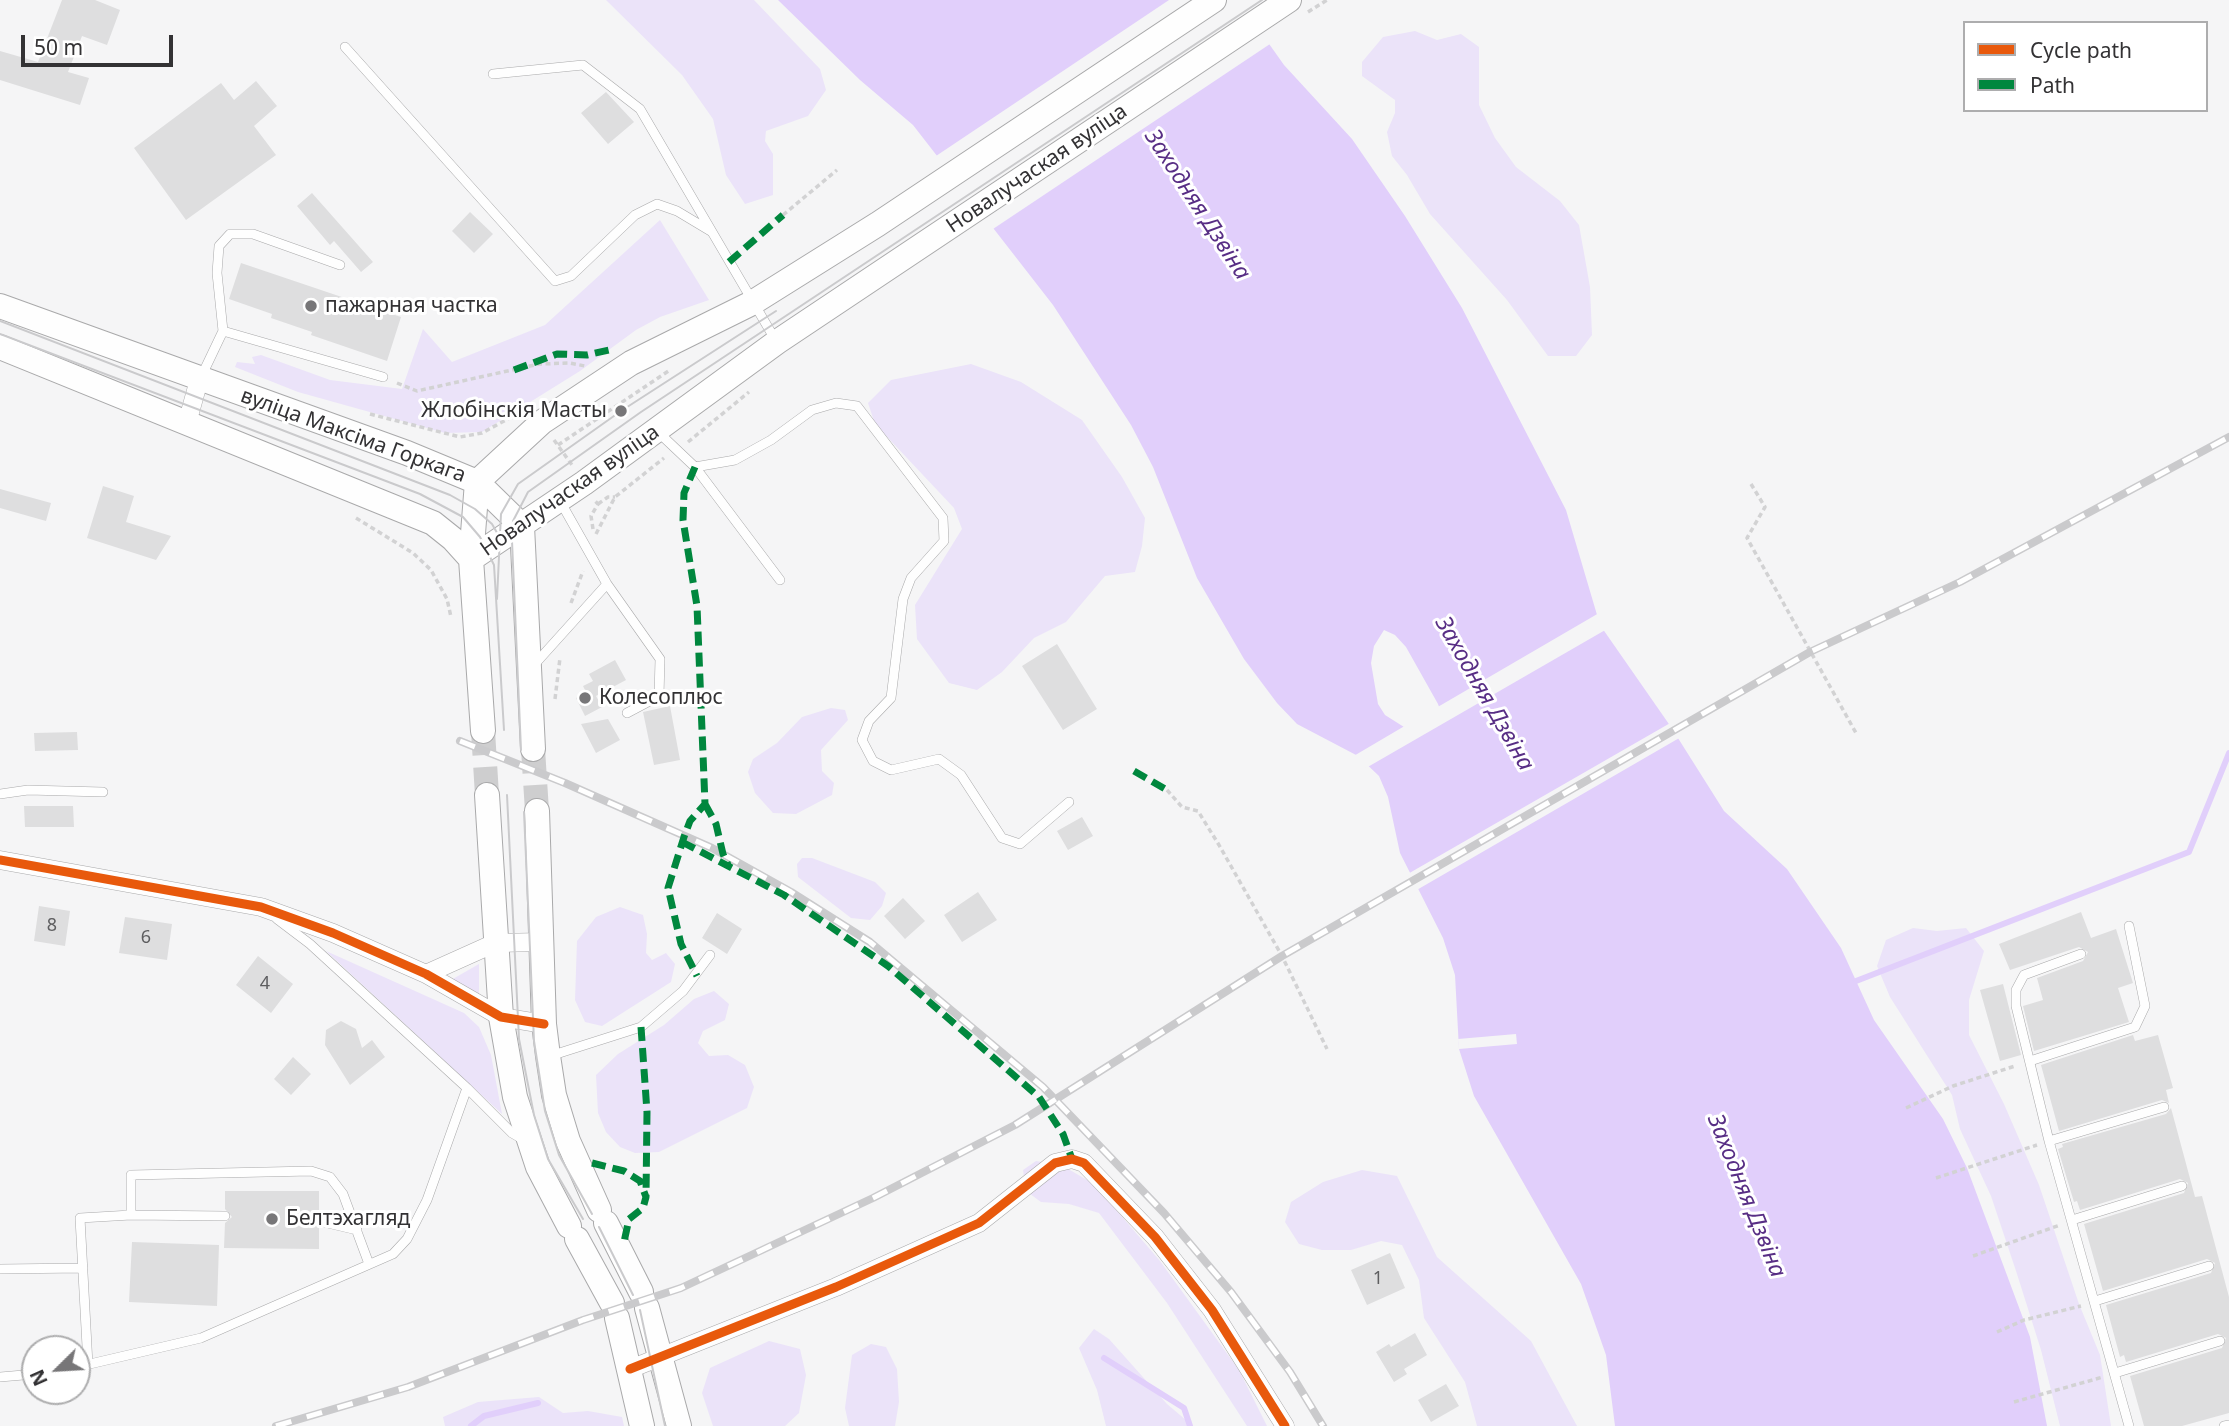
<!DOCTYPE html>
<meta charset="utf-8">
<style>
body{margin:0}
#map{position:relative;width:2229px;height:1426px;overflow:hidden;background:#f5f5f6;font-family:"Noto Sans",sans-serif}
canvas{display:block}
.legend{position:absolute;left:1963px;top:21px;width:245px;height:91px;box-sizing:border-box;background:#fff;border:2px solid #adadae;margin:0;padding:9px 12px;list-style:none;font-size:21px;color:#333234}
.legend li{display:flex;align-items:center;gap:14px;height:35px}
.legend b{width:35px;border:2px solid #adadae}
.north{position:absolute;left:21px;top:1335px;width:70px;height:70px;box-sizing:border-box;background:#fff;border:2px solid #adadae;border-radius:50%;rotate:246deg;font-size:19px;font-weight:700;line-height:28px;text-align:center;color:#333234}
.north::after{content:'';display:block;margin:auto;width:24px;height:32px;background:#777678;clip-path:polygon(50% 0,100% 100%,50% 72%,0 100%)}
.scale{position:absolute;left:21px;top:35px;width:152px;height:32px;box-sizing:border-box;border:4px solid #333234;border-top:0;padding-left:9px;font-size:21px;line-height:24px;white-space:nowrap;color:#333234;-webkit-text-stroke:5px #fff;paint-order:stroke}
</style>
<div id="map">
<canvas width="2229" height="1426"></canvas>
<ul class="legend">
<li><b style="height:9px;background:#e8590c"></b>Cycle path</li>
<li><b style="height:9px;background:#00873e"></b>Path</li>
</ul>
<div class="north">N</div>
<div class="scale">50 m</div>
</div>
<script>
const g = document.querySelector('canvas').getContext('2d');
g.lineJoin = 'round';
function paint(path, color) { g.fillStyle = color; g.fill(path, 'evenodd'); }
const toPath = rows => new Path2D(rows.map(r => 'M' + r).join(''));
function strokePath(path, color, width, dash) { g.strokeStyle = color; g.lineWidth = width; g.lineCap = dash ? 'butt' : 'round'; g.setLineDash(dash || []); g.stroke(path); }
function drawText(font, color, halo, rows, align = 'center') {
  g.font = font + ' "Noto Sans",sans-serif'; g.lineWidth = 6; g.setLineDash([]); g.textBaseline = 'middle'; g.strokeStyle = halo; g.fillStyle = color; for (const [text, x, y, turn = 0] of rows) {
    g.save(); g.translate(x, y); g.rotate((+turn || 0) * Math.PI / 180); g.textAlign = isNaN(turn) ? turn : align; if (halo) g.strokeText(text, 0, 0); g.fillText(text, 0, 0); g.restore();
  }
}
paint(toPath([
 [606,0,754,0,820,69,826,90,808,116,766,131,765,141,773,154,773,195,745,204,726,175,713,119,682,75],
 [1415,31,1437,40,1461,34,1479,47,1479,105,1495,138,1516,167,1560,201,1579,225,1590,287,1592,335,1576,356,1548,356,1507,300,1430,214,1407,175,1392,156,1387,132,1395,113,1395,100,1362,76,1362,62,1383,37],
 [660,220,709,300,660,317,636,330,580,371,482,432,445,433,298,392,235,367,237,362,255,364,252,357,261,355,330,380,402,389,423,329,452,362,545,325],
 [971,364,1021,382,1082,420,1122,477,1145,518,1142,546,1135,572,1105,576,1066,622,1034,638,1002,672,977,690,949,683,917,639,915,605,962,529,954,508,875,424,868,403,891,380],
 [831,708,845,710,848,720,821,750,822,771,834,783,832,795,796,814,773,813,755,793,748,772,753,759,777,743,802,717],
 [802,858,812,858,875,882,886,893,882,906,870,920,851,918,798,877,797,864],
 [620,907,643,915,647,934,646,953,652,960,666,953,675,964,671,982,602,1026,585,1022,575,1000,577,941,596,917],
 [1913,928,1937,931,1966,928,1984,951,1969,1000,1969,1035,2004,1104,2039,1185,2079,1304,2100,1355,2111,1426,2060,1426,2041,1350,2017,1274,1991,1196,1960,1129,1952,1095,1890,997,1877,966,1886,940],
 [326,951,464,1013,479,1027,491,1055,502,1114],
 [479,964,479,996,451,980],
 [714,991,729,1004,725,1020,703,1031,698,1043,709,1056,728,1055,745,1065,754,1087,747,1108,659,1152,635,1153,620,1147,606,1132,598,1113,596,1075,618,1054,664,1025,694,999],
 [1036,1161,1063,1166,1094,1184,1160,1261,1239,1370,1267,1426,1247,1426,1167,1303,1099,1213,1069,1204,1041,1202,1026,1191,1023,1170],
 [1362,1170,1397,1176,1437,1257,1531,1341,1577,1426,1477,1426,1465,1382,1424,1318,1419,1280,1402,1245,1381,1241,1351,1250,1322,1250,1299,1244,1285,1222,1291,1202,1323,1182],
 [1094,1329,1109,1339,1167,1404,1193,1426,1106,1426,1097,1390,1079,1348],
 [769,1341,800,1349,806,1375,799,1413,785,1426,713,1426,702,1393,710,1368],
 [871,1344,886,1347,897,1369,899,1402,895,1426,849,1426,845,1408,852,1355],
 [539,1397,563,1413,588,1411,622,1417,624,1426,445,1426,443,1417,478,1402]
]), '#ebe3f9');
paint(toPath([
 [778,0,1238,0,1284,65,1352,139,1405,216,1462,308,1566,510,1600,625,1671,727,1724,811,1787,869,1841,948,1874,1020,1943,1119,1967,1168,2030,1337,2047,1426,1615,1426,1606,1355,1581,1284,1474,1096,1459,1049,1455,975,1443,938,1400,853,1388,797,1379,776,1358,756,1297,724,1277,703,1244,659,1197,578,1153,467,1131,425,1053,305,913,125,860,80],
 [1384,630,1395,635,1406,647,1438,704,1441,712,1430,724,1404,727,1385,715,1378,704,1371,663,1374,646]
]), '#e1cffb');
paint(toPath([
 [1169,0,1242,0,1273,42,990,231,933,158],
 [1599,613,1607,629,1366,768,1352,757,1408,724,1428,721,1437,712,1436,708],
 [1672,722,1681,737,1415,891,1406,875],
 [1516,1034,1517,1044,1459,1049,1458,1039]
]), '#f5f5f6');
strokePath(toPath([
 [1856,981,2189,852,2229,753],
 [1104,1358,1184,1408,1190,1426],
 [471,1426,484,1416,538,1403]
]), '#e1cffb', 6);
paint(toPath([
 [62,0,95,0,120,10,107,45,82,36,68,72,89,78,80,105,0,80,0,51,38,62],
 [256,81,277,106,254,126,276,155,186,220,134,148,221,83,234,100],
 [606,92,634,122,608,144,581,113],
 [312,193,373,262,361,272,334,241,330,245,297,206],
 [470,212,493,234,474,253,452,231],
 [241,263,401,317,387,361,311,335,312,332,271,318,272,314,229,299],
 [103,486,134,496,126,522,171,536,156,560,87,538],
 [0,489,51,503,46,521,0,508],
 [1057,644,1097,709,1063,730,1022,666],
 [615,660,626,680,596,696,602,707,585,716,576,698,586,692,583,686,593,681,589,674],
 [670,706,680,760,654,765,643,712],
 [608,719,620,740,596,753,581,724],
 [77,732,78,750,35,751,34,733],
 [24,806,73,806,74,827,25,827],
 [1082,817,1093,836,1068,850,1057,831],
 [978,892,997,920,962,942,944,915],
 [903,898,925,921,905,939,884,916],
 [39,906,70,911,65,946,34,941],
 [2081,912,2091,938,2116,929,2133,983,2118,988,2129,1022,2034,1051,2023,1006,2043,1000,2037,978,2083,961,2088,952,2079,947,2010,970,1999,944],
 [717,913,742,929,727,954,702,938],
 [125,917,172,924,167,960,119,953],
 [258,956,293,984,271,1013,236,985],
 [2003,984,2021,1055,2000,1061,1980,990],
 [341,1021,356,1029,362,1048,372,1040,385,1057,350,1085,325,1045,326,1030],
 [2133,1035,2135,1041,2158,1035,2173,1088,2166,1090,2169,1103,2162,1100,2059,1131,2041,1065],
 [293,1057,311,1074,291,1095,274,1079],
 [2171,1108,2195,1197,2202,1196,2229,1297,2229,1413,2182,1426,2144,1426,2130,1376,2222,1348,2226,1338,2218,1334,2126,1362,2124,1355,2120,1357,2106,1305,2211,1273,2215,1263,2207,1259,2103,1291,2084,1224,2184,1193,2188,1183,2180,1179,2080,1210,2077,1201,2074,1202,2058,1149,2063,1147,2062,1144,2166,1114],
 [225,1191,319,1191,319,1214,312,1220,319,1228,319,1249,224,1248,225,1223,232,1217,225,1209],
 [132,1242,219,1245,217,1306,129,1302],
 [1390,1253,1405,1288,1367,1305,1351,1270],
 [1415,1333,1427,1355,1404,1369,1407,1374,1394,1382,1376,1352,1389,1344,1391,1347],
 [1446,1384,1459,1406,1431,1422,1418,1400]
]), '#dededf');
strokePath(toPath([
 [483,731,487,795],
 [533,749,537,811]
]), '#cececf', 24, [24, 12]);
const service = toPath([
 [345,47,555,281,571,276,635,215,657,204,677,211,712,232],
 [493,74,583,65,640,109,776,341],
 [223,331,217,273,219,246,230,234,253,234,340,265],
 [202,375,223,331,383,377],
 [657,431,695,467,780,580],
 [695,467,735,460,771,440,812,410,836,403,857,406,943,518,944,541,911,578,903,599,891,698,869,721,862,740,873,761,891,770,939,759,961,775,1002,838,1020,844,1069,802],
 [560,501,607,584,660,659,659,696,627,713],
 [534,665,607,584],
 [0,794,28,790,103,792],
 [277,919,310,944,467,1088,512,1133,524,1140],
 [2081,954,2024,975,2016,990,2016,1006,2049,1141,2129,1426],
 [550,1056,641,1027,683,991,710,955],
 [2030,1061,2135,1027,2145,1006,2129,926],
 [2049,1141,2164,1107],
 [131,1215,225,1216],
 [2072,1220,2182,1186],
 [319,1221,357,1230],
 [0,1269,83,1268],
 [2095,1301,2209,1266],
 [88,1365,80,1218,131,1215,131,1175,311,1171,330,1177,343,1194,369,1264],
 [77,1367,201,1338,393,1254,407,1239,427,1200,467,1088],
 [2115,1373,2220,1341],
 [0,1377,35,1374],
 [2224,1426,2229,1425]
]);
const minor = toPath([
 [187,423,199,380],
 [0,860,261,907,333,933,426,974,501,1017,544,1024],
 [426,974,495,943,542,942],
 [630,1369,836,1287,979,1223,1055,1163,1072,1159,1084,1163,1155,1237,1212,1310,1285,1426]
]);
const secondary = toPath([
 [0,306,407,453,477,482,522,526,533,749],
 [0,347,433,523,453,539,471,559],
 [471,559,584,483,777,342,1289,0],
 [483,731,471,559,477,482,542,422,631,363,752,303,878,224,1214,0],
 [487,795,501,1017,515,1097,538,1167,569,1226],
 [537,811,544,1024,548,1056,554,1095,568,1141,599,1210],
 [606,1223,641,1292],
 [577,1239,612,1303],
 [647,1308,679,1426],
 [617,1318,642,1426]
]);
strokePath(service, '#a9a9aa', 10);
strokePath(minor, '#a9a9aa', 19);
strokePath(secondary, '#a9a9aa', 26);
strokePath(toPath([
 [1308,12,1327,0],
 [783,215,837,170],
 [397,383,417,391,539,364,570,363,585,366],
 [370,414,460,437,482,433,515,415],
 [554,440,572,465],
 [688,442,749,392],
 [558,445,670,370],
 [1751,484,1765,507,1747,538,1856,733],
 [598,504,608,497,615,497],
 [356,518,413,553,431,570,447,599,451,617],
 [593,529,591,516,598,504,595,501],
 [596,534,615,497,664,458],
 [571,603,583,571],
 [555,699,560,658],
 [1167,790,1182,807,1198,811,1219,845,1282,956,1327,1049],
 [1906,1108,1953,1086,2015,1066],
 [1936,1178,2037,1145],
 [1973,1256,2060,1225],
 [1997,1332,2024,1320,2081,1306],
 [2014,1402,2103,1377]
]), '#d2d2d3', 3.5, [5, 3.5]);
strokePath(service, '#fefefe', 9);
strokePath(minor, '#fefefe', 18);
strokePath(secondary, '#fefefe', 24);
strokePath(toPath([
 [0,321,450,495,475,509,492,524,500,538],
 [0,334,420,494,463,517,480,537,494,565,504,730],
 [497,599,501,514,518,484,621,411,776,311],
 [521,750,512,541,513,521,528,492,641,412,1262,0],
 [507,795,519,1039,534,1115,548,1159,583,1219],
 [524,812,534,1041,545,1111,559,1155,592,1214],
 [599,1227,633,1295],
 [640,1310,665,1426]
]), '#cacacc', 2);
const rail = toPath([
 [460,741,565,783,712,848,791,892,870,942,1043,1087,1164,1213,1231,1292,1290,1372,1323,1426],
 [276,1426,408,1387,583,1320,681,1288,873,1198,1015,1125,1282,956,1810,652,1960,582,2229,437]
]);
strokePath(rail, '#cacacc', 8);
strokePath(rail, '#fff', 5, [16]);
strokePath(toPath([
 [729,262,783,215],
 [514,370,557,354,587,355,609,350],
 [695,467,684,493,683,520,697,606,705,804,690,821,684,837,668,888,681,944,697,976],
 [1134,771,1167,790],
 [705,804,716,824,723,854,729,867],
 [682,842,784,895,888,966,1039,1097,1063,1134,1072,1159],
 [641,1027,647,1112,646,1197],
 [592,1163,624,1171,640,1181,646,1197,643,1208,629,1219,624,1242]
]), '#00873e', 7, [14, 7]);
strokePath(toPath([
 [0,860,261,907,333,933,426,974,501,1017,544,1024],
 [630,1369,836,1287,979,1223,1055,1163,1072,1159,1084,1163,1155,1237,1212,1310,1285,1426]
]), '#e8590c', 9);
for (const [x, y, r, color] of [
 [311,306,7,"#777678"],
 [621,411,7,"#777678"],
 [585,698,7,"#777678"],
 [272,1219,7,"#777678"]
]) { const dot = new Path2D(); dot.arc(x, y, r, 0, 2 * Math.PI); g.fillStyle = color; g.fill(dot); strokePath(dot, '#fff', 2.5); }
drawText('18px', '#5e5e60', null, [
 ["8",52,926],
 ["6",146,938],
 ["4",265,984],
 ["1",1378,1279]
]);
drawText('21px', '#333234', '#fff', [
 ["Новалучаская вуліца",1037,169,-34],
 ["вуліца Максіма Горкага",353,436,20],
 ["Новалучаская вуліца",570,491,-35]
]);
drawText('21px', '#333234', '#fff', [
 ["пажарная частка",325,306],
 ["Жлобінскія Масты",607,411,"right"],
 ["Колесоплюс",599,698],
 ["Белтэхагляд",286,1219]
], 'left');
drawText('italic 23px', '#582e85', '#fff', [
 ["Заходняя Дзвіна",1197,205,57],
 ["Заходняя Дзвіна",1484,694,60],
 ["Заходняя Дзвіна",1746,1196,68]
]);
</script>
